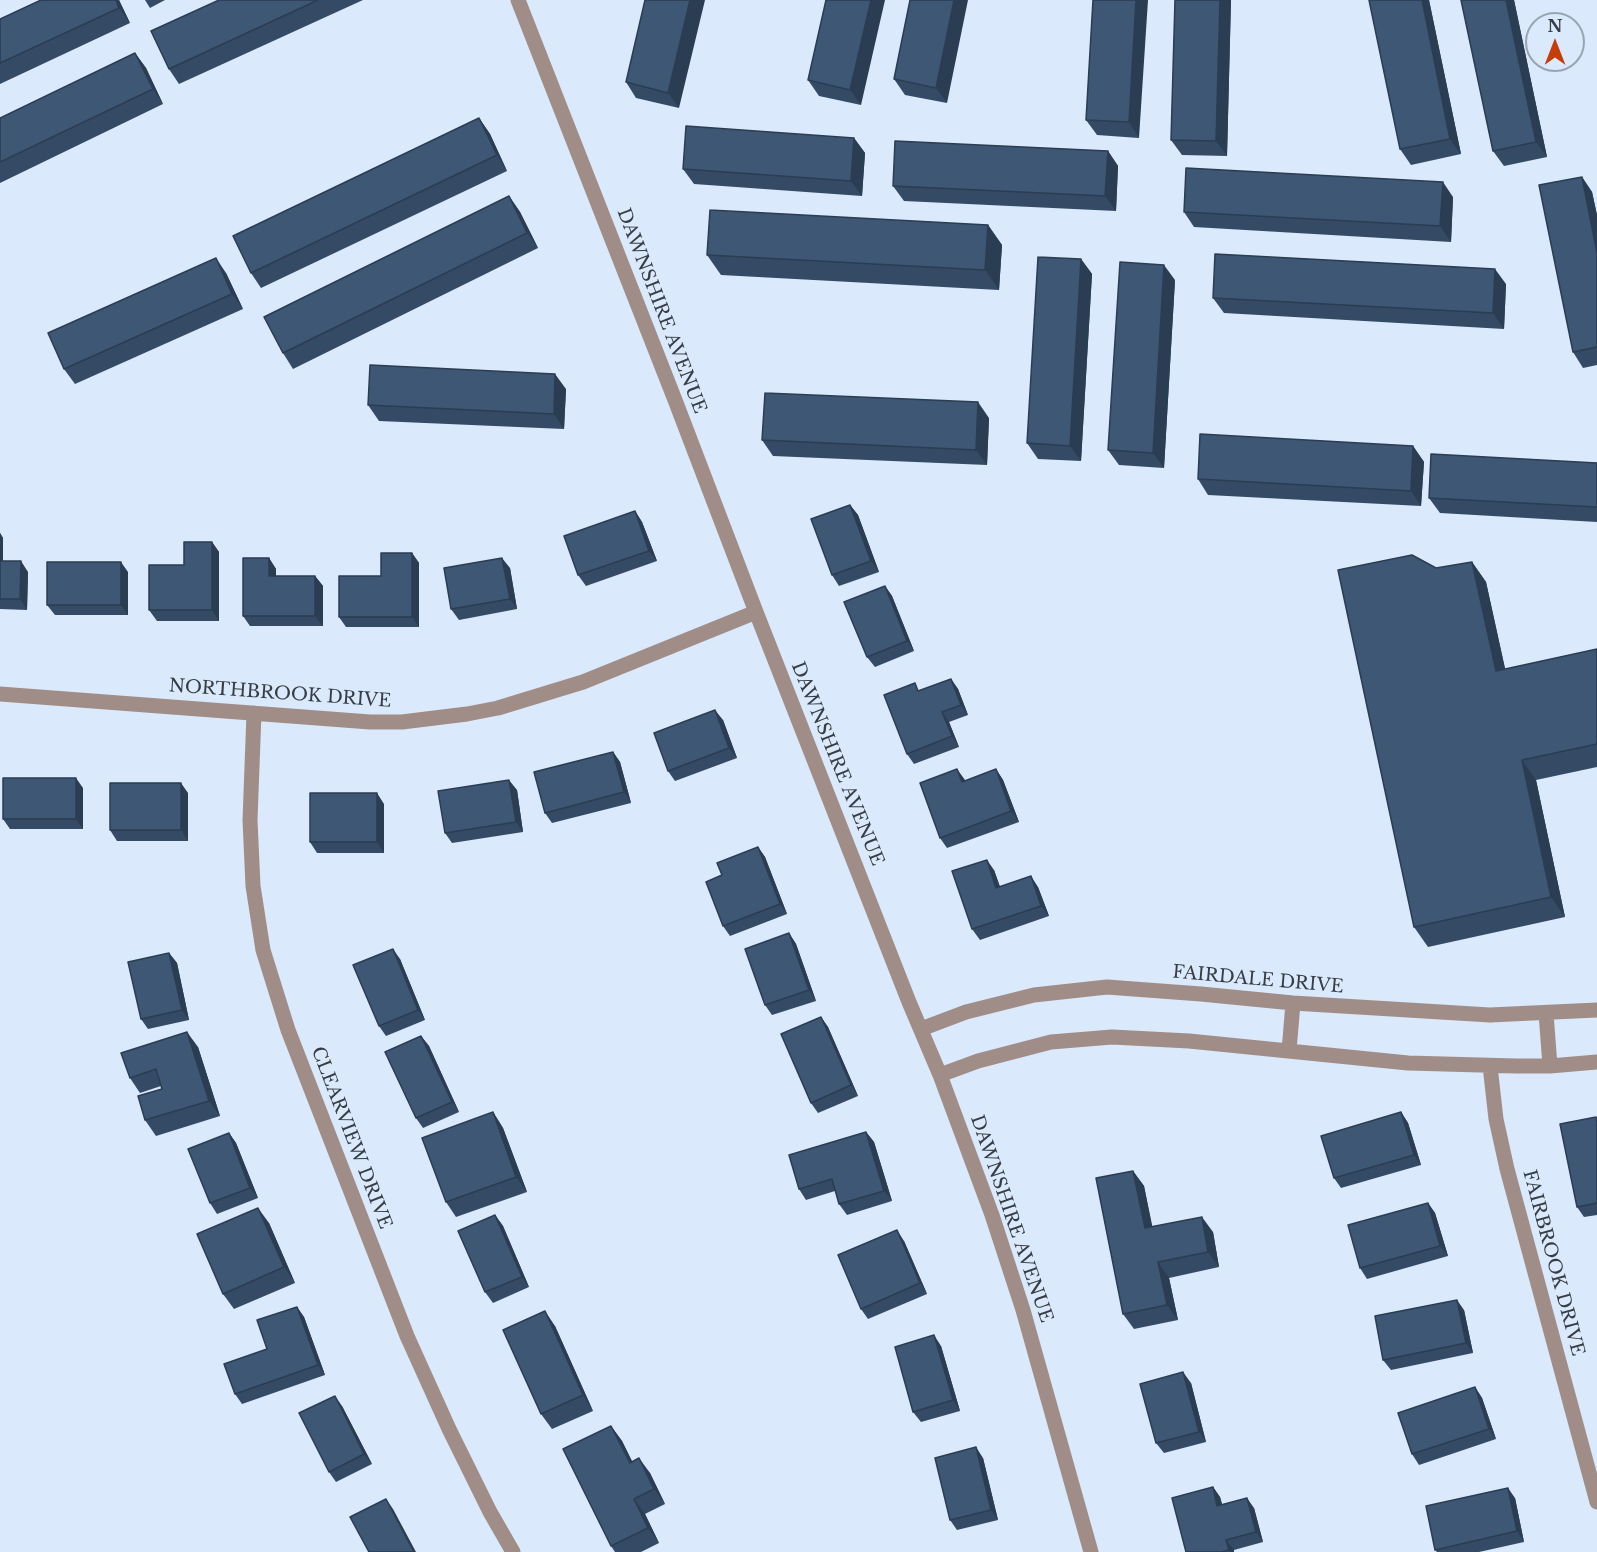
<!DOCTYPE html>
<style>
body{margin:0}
#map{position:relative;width:1597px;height:1552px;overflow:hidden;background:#dae9fb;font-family:"Libre Baskerville",serif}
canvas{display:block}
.north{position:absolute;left:1525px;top:12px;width:60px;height:60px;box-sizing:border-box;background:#dae9fb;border:2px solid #99a4b2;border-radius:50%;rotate:0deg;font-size:16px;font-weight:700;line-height:24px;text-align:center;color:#373d44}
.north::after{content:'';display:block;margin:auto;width:21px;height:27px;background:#c53d0a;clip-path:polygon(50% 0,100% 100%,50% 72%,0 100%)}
</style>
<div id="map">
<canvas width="1597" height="1552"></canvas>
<div class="north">N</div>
</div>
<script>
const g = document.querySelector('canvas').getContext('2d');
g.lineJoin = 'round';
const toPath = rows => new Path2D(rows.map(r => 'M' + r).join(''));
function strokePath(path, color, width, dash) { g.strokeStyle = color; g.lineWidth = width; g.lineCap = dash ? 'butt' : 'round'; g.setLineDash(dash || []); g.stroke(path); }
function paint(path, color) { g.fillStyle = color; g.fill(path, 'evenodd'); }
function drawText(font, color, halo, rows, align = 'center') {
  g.font = font + ' "Libre Baskerville",serif'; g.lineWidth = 6; g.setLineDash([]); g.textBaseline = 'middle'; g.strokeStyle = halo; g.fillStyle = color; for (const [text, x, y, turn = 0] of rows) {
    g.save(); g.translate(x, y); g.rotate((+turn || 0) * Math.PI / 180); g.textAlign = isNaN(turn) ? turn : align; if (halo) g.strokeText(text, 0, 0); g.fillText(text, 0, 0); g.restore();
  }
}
strokePath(toPath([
 [518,0,675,400,756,612,909,1002,940,1075,992,1215,1023,1310,1091,1552],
 [0,694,370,722,402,722,467,714,498,708,583,682,756,612],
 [254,713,250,820,253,886,263,950,288,1030,407,1336,449,1429,490,1512,513,1552],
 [1546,1013,1550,1066],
 [921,1029,966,1012,1034,995,1107,987,1201,994,1293,1003,1490,1015,1597,1010],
 [1289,1051,1293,1003],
 [1490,1066,1496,1119,1507,1169,1597,1502],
 [940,1075,978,1061,1051,1042,1112,1037,1189,1041,1408,1063,1516,1066,1550,1066,1597,1062]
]), '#a18d87', 15);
paint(toPath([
 [41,0,119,0,130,23,0,84,0,19],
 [145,0,165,0,150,8],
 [219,0,363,0,179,84,169,69],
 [645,0,679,108,636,98,626,82],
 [826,0,861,105,819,96,808,80],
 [910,0,947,103,905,95,894,79],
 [1093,0,1139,138,1097,135,1086,120],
 [1175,0,1231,0,1227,156,1182,155,1171,140],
 [1369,0,1429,0,1461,154,1411,165,1400,149],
 [1461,0,1514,0,1547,157,1504,166,1493,151],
 [135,53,146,68,163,104,0,183,0,118],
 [479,118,490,134,507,171,261,288,251,273],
 [854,138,865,153,862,196,694,184,683,169],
 [1108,151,1118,166,1116,211,904,201,893,186],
 [1582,177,1592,192,1597,215,1597,365,1583,368,1573,352],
 [509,196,520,212,538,248,293,369,283,353],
 [1453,197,1451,242,1194,227,1184,212],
 [988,225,1002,245,999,290,721,275,707,255],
 [1081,259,1092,274,1081,461,1038,459,1027,443],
 [226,273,243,309,75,384,64,369],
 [1175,280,1164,468,1119,465,1108,450],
 [1506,284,1504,329,1224,313,1213,298],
 [566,389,564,429,379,421,368,405],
 [989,418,987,465,773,456,762,440],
 [1413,446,1424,462,1421,506,1208,495,1198,479],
 [1597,463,1597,522,1440,513,1429,498],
 [850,505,858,515,879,572,839,586,832,575],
 [635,511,642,522,657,561,586,586,578,575],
 [0,533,3,538,3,561,28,572,27,610,0,609],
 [212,542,219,552,219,621,157,621,149,610,184,565],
 [412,553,419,563,419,627,346,627,339,617,381,576],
 [269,558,276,569,276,576,315,576,323,586,323,626,250,626,243,616],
 [1472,562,1486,582,1505,669,1597,649,1597,767,1536,780,1565,917,1428,947,1414,927,1436,568],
 [510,568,517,609,459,620,451,609],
 [128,572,128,615,55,615,47,605],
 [885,586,892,596,914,651,875,667,867,657],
 [951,679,958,689,968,715,949,722,959,747,914,764,907,754,920,691],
 [723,720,737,758,675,781,668,771],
 [613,752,620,762,631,803,552,823,545,813],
 [996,769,1003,780,1019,822,947,848,940,838,965,781],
 [83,788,83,829,10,829,3,819],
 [517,790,523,832,452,843,445,833],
 [188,793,188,841,117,841,110,830],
 [384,804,384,853,317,853,310,842],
 [758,847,765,857,787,914,730,936,723,926,722,875],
 [994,870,1000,887,1038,887,1049,916,980,940,972,929],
 [789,933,796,944,816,1001,772,1015,765,1005],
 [169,953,177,963,189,1020,148,1029,141,1019],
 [400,959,425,1020,386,1036,379,1026],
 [821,1017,828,1027,858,1096,818,1113,811,1103],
 [421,1036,429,1046,459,1112,423,1128,416,1118],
 [198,1047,220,1116,156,1136,145,1120,162,1089,161,1086,140,1093,130,1078],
 [493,1112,503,1128,527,1192,456,1217,446,1202],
 [1401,1112,1408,1123,1421,1165,1341,1188,1334,1178],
 [1596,1117,1597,1118,1597,1215,1584,1217,1577,1207],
 [866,1132,874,1142,892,1201,847,1215,839,1204,835,1191,806,1200,799,1189],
 [229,1133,236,1143,258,1198,217,1214,210,1203],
 [1133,1171,1144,1186,1152,1227,1213,1232,1219,1267,1169,1278,1178,1320,1134,1329,1123,1314],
 [1428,1203,1435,1213,1448,1256,1367,1279,1360,1268],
 [495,1215,503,1226,529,1287,493,1303,485,1292],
 [269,1223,295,1283,234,1309,223,1294],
 [904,1241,927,1294,868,1319,861,1309],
 [297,1307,304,1317,325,1375,242,1404,235,1394],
 [1464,1310,1473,1353,1391,1370,1383,1360],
 [555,1326,593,1411,552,1429,541,1414],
 [941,1346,960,1411,921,1422,913,1412],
 [1191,1383,1206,1442,1164,1453,1156,1443],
 [1475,1387,1482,1398,1496,1439,1419,1465,1412,1454],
 [342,1406,372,1464,336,1482,329,1472],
 [611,1426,622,1441,632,1461,650,1473,665,1504,645,1514,659,1543,641,1552,615,1552,611,1546],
 [983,1458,998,1520,957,1530,950,1520],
 [1213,1487,1220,1497,1222,1504,1254,1508,1263,1542,1234,1550,1234,1552,1186,1552],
 [1515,1498,1524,1542,1479,1552,1437,1552,1435,1550]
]), '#354b65');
paint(toPath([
 [116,0,119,0,130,23,119,8],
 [690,0,705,0,679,108,668,93],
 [871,0,885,0,861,105,850,90],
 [954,0,968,0,947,103,936,88],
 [1136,0,1148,0,1139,138,1129,122],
 [1220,0,1231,0,1227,156,1216,141],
 [1422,0,1429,0,1461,154,1450,139],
 [1506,0,1514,0,1547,157,1536,142],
 [135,53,146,68,163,104,153,89],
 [479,118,490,134,507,171,497,155],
 [854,138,865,153,862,196,851,181],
 [1108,151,1118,166,1116,211,1105,196],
 [1582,177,1592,192,1597,215,1597,253],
 [1443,182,1453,197,1451,242,1440,226],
 [509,196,520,212,538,248,527,233],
 [988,225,1002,245,999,290,985,270],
 [216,258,226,273,243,309,232,294],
 [1081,259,1092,274,1081,461,1070,446],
 [1164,265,1175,280,1164,468,1153,453],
 [1495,269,1506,284,1504,329,1493,313],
 [555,374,566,389,564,429,554,414],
 [978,402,989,418,987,465,976,450],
 [1413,446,1424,462,1421,506,1411,491],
 [850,505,858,515,879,572,871,561],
 [635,511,642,522,657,561,649,551],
 [0,533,3,538,3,571,0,567],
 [212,542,219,552,219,621,212,610],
 [412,553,419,563,419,627,412,617],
 [269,558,276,569,276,586,269,576],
 [502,558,510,568,517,609,510,599],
 [21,561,28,572,27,610,20,599],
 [121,562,128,572,128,615,121,605],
 [1472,562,1486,582,1510,691,1496,671],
 [315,576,323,586,323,626,315,616],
 [885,586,892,596,914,651,907,641],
 [951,679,958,689,968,715,961,705],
 [715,710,723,720,737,758,729,748],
 [942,712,949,722,959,747,952,736],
 [613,752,620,762,631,803,624,792],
 [1522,760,1536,780,1565,917,1551,897],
 [957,769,965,780,969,792,962,782],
 [996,769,1003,780,1019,822,1011,811],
 [76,778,83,788,83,829,76,819],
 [509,780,517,790,523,832,516,822],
 [181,783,188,793,188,841,181,830],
 [377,793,384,804,384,853,377,842],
 [758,847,765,857,787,914,780,904],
 [987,860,994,870,1004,898,996,888],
 [1031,876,1038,887,1049,916,1041,906],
 [789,933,796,944,816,1001,809,990],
 [393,949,400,959,425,1020,418,1010],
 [169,953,177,963,189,1020,182,1010],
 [821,1017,828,1027,858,1096,851,1085],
 [187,1032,198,1047,220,1116,209,1101],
 [421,1036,429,1046,459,1112,452,1102],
 [493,1112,503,1128,527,1192,516,1177],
 [1401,1112,1408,1123,1421,1165,1414,1155],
 [866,1132,874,1142,892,1201,884,1191],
 [229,1133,236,1143,258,1198,250,1188],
 [1133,1171,1144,1186,1156,1244,1145,1228],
 [1428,1203,1435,1213,1448,1256,1440,1246],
 [258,1208,269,1223,295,1283,284,1267],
 [495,1215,503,1226,529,1287,522,1277],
 [1202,1217,1213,1232,1219,1267,1208,1252],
 [897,1230,904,1241,927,1294,920,1283],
 [1158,1262,1169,1278,1178,1320,1167,1305],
 [1457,1300,1464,1310,1473,1353,1466,1343],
 [297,1307,304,1317,325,1375,318,1365],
 [545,1311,555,1326,593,1411,583,1395],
 [934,1335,941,1346,960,1411,953,1400],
 [1183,1372,1191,1383,1206,1442,1199,1432],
 [1475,1387,1482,1398,1496,1439,1489,1429],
 [335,1396,342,1406,372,1464,364,1454],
 [611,1426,622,1441,640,1478,630,1463],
 [976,1447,983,1458,998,1520,991,1510],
 [639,1458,650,1473,665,1504,654,1489],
 [1213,1487,1220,1497,1225,1516,1217,1506],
 [1508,1488,1515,1498,1524,1542,1517,1531],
 [1247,1498,1254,1508,1263,1542,1256,1532],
 [386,1499,393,1509,416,1552,414,1552],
 [634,1499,645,1514,659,1543,648,1528],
 [1226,1540,1234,1550,1234,1552,1231,1552,1229,1550]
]), '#2b3d52');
const building = toPath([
 [41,0,116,0,119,8,0,63,0,19,41,0],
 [219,0,318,0,169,69,151,31,219,0],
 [645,0,690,0,668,93,626,82,645,0],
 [826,0,871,0,850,90,808,80,826,0],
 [910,0,954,0,936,88,894,79,910,0],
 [1093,0,1136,0,1129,122,1086,120,1093,0],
 [1175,0,1220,0,1216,141,1171,140,1175,0],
 [1369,0,1422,0,1450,139,1400,149,1369,0],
 [1461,0,1506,0,1536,142,1493,151,1461,0],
 [135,53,153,89,0,162,0,118,135,53],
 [479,118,497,155,251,273,233,236,479,118],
 [686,126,854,138,851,181,683,169,686,126],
 [895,141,1108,151,1105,196,893,186,895,141],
 [1186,168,1443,182,1440,226,1184,212,1186,168],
 [1582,177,1597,253,1597,347,1573,352,1539,185,1582,177],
 [509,196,527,233,283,353,264,317,509,196],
 [710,210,988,225,985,270,707,255,710,210],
 [1215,254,1495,269,1493,313,1213,298,1215,254],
 [1038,257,1081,259,1070,446,1027,443,1038,257],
 [216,258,232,294,64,369,48,333,216,258],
 [1120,262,1164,265,1153,453,1108,450,1120,262],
 [370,365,555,374,554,414,368,405,370,365],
 [765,393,978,402,976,450,762,440,765,393],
 [1200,434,1413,446,1411,491,1198,479,1200,434],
 [1431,454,1597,463,1597,507,1429,498,1431,454],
 [850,505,871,561,832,575,811,519,850,505],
 [635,511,649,551,578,575,564,536,635,511],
 [184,542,212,542,212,610,149,610,149,565,184,565,184,542],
 [381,553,412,553,412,617,339,617,339,576,381,576,381,553],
 [1412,555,1436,568,1472,562,1496,671,1597,649,1597,744,1522,760,1551,897,1414,927,1338,570,1412,555],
 [243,558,269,558,269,576,315,576,315,616,243,616,243,558],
 [502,558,510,599,451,609,444,568,502,558],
 [0,561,21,561,20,599,0,599,0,561],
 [47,562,121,562,121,605,47,605,47,562],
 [885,586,907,641,867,657,844,602,885,586],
 [951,679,961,705,942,712,952,736,907,754,884,695,915,683,918,691,951,679],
 [715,710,729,748,668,771,654,733,715,710],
 [613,752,624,792,545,813,534,772,613,752],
 [957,769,962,782,996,769,1011,811,940,838,920,783,957,769],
 [3,778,76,778,76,819,3,819,3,778],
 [509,780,516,822,445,833,438,791,509,780],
 [110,783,181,783,181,830,110,830,110,783],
 [310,793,377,793,377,842,310,842,310,793],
 [758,847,780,904,723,926,706,882,722,875,717,863,758,847],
 [987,860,996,888,1031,876,1041,906,972,929,952,871,987,860],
 [789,933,809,990,765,1005,745,949,789,933],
 [393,949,418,1010,379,1026,353,965,393,949],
 [169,953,182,1010,141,1019,128,962,169,953],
 [821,1017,851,1085,811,1103,781,1034,821,1017],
 [187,1032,209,1101,145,1120,138,1096,162,1089,156,1069,130,1078,121,1053,187,1032],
 [421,1036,452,1102,416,1118,385,1052,421,1036],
 [493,1112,516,1177,446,1202,422,1138,493,1112],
 [1401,1112,1414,1155,1334,1178,1321,1136,1401,1112],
 [1596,1117,1597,1122,1597,1203,1577,1207,1560,1124,1596,1117],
 [866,1132,884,1191,839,1204,832,1179,799,1189,789,1155,866,1132],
 [229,1133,250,1188,210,1203,188,1149,229,1133],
 [1133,1171,1145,1228,1202,1217,1208,1252,1158,1262,1167,1305,1123,1314,1096,1178,1133,1171],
 [1428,1203,1440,1246,1360,1268,1348,1225,1428,1203],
 [258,1208,284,1267,223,1294,197,1234,258,1208],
 [495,1215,522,1277,485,1292,458,1231,495,1215],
 [897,1230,920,1283,861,1309,838,1255,897,1230],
 [1457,1300,1466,1343,1383,1360,1375,1316,1457,1300],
 [297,1307,318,1365,235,1394,224,1364,267,1349,257,1320,297,1307],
 [545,1311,583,1395,541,1414,503,1330,545,1311],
 [934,1335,953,1400,913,1412,895,1347,934,1335],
 [1183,1372,1199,1432,1156,1443,1140,1384,1183,1372],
 [1475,1387,1489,1429,1412,1454,1398,1413,1475,1387],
 [335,1396,364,1454,329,1472,299,1413,335,1396],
 [611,1426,630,1463,639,1458,654,1489,634,1499,648,1528,611,1546,563,1449,611,1426],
 [976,1447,991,1510,950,1520,935,1458,976,1447],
 [1213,1487,1217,1506,1247,1498,1256,1532,1226,1540,1229,1550,1222,1552,1186,1552,1172,1498,1213,1487],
 [1508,1488,1517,1531,1435,1550,1426,1506,1508,1488],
 [386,1499,414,1552,369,1552,350,1517,386,1499]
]);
paint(building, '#3e5775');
strokePath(building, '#2b3d52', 1.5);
drawText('18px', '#373d44', '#dae9fb', [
 ["DAWNSHIRE AVENUE",661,311,69],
 ["NORTHBROOK DRIVE",280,694,4],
 ["DAWNSHIRE AVENUE",837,764,68],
 ["FAIRDALE DRIVE",1258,980,5],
 ["CLEARVIEW DRIVE",351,1138,69],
 ["DAWNSHIRE AVENUE",1011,1219,71],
 ["FAIRBROOK DRIVE",1553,1263,75]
]);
</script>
